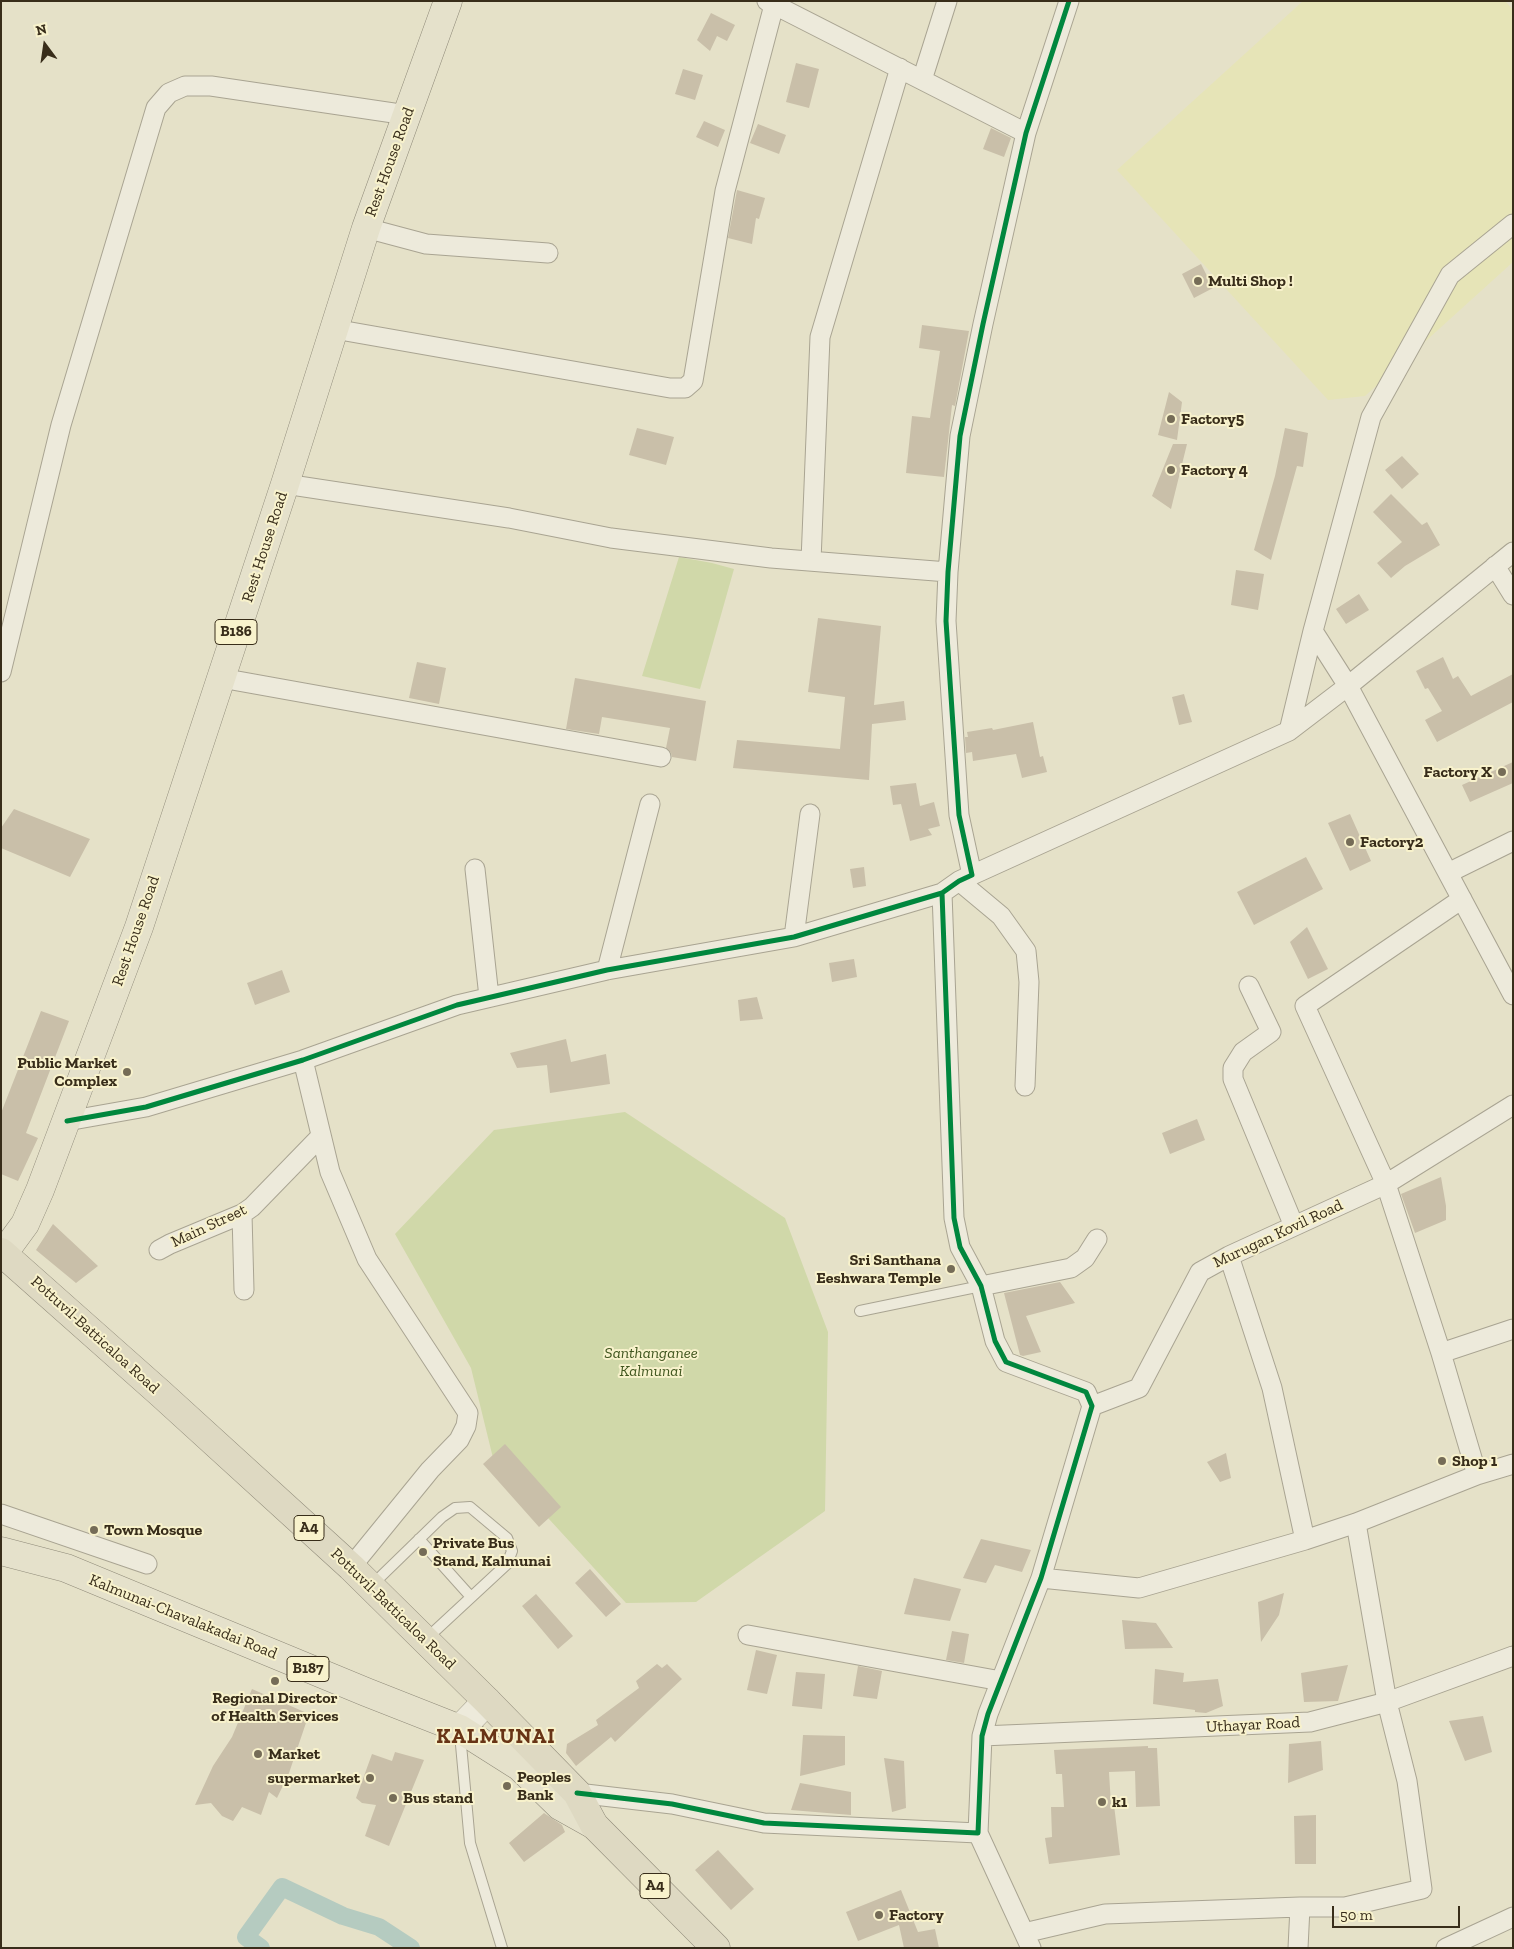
<!DOCTYPE html>
<style>
body{margin:0}
#map{position:relative;width:1514px;height:1949px;overflow:hidden;background:#e5e1c8;font-family:"Zilla Slab",serif}
canvas{display:block}
.frame{position:absolute;inset:0;border:2px solid #382d1a;pointer-events:none}
.north{position:absolute;left:20px;top:20px;width:50px;height:50px;-webkit-text-stroke:4px #f8f2cc;paint-order:stroke;rotate:346deg;font-size:14px;font-weight:700;line-height:20px;text-align:center;color:#382d1a}
.north::after{content:'';display:block;margin:auto;width:18px;height:22px;background:#382d1a;clip-path:polygon(50% 0,100% 100%,50% 72%,0 100%)}
.scale{position:absolute;left:1332px;top:1906px;width:128px;height:22px;box-sizing:border-box;border:2px solid #382d1a;border-top:0;padding-left:6px;font-size:15px;line-height:18px;white-space:nowrap;color:#382d1a;-webkit-text-stroke:4px #f8f2cc;paint-order:stroke}
</style>
<div id="map">
<canvas width="1514" height="1949"></canvas>
<div class="frame"></div>
<div class="north">N</div>
<div class="scale">50 m</div>
</div>
<script>
const g = document.querySelector('canvas').getContext('2d');
g.lineJoin = 'round';
function paint(path, color) { g.fillStyle = color; g.fill(path, 'evenodd'); }
const toPath = rows => new Path2D(rows.map(r => 'M' + r).join(''));
function strokePath(path, color, width, dash) { g.strokeStyle = color; g.lineWidth = width; g.lineCap = dash ? 'butt' : 'round'; g.setLineDash(dash || []); g.stroke(path); }
function drawText(font, color, halo, rows, align = 'center') {
  g.font = font + ' "Zilla Slab",serif'; g.lineWidth = 4; g.setLineDash([]); g.textBaseline = 'middle'; g.strokeStyle = halo; g.fillStyle = color; for (const [text, x, y, turn = 0] of rows) {
    g.save(); g.translate(x, y); g.rotate((+turn || 0) * Math.PI / 180); g.textAlign = isNaN(turn) ? turn : align; if (halo) g.strokeText(text, 0, 0); g.fillText(text, 0, 0); g.restore();
  }
}
paint(toPath([
 [1303,1,1505,1,1513,10,1513,262,1365,396,1328,400,1117,170]
]), '#e6e4b7');
paint(toPath([
 [679,557,712,563,734,569,700,689,642,676],
 [625,1112,785,1218,828,1332,825,1511,696,1602,626,1603,493,1458,471,1368,395,1234,494,1130]
]), '#d0d8a9');
strokePath(toPath([
 [261,1948,246,1937,282,1887,343,1916,379,1927,411,1948]
]), '#b5cbc0', 18);
paint(toPath([
 [711,13,735,25,727,41,717,36,710,51,697,40],
 [796,63,819,69,809,108,786,102],
 [683,69,703,75,695,100,675,94],
 [704,121,725,130,718,147,696,137],
 [758,124,786,135,779,154,750,143],
 [991,128,1011,138,1004,157,983,149],
 [737,190,765,198,759,219,756,218,752,244,728,238],
 [1201,264,1213,288,1194,298,1182,274],
 [922,325,969,331,955,406,952,405,944,477,906,473,912,416,930,418,940,351,919,348],
 [1169,392,1182,402,1177,440,1158,435],
 [637,428,674,437,666,465,629,455],
 [1285,428,1308,433,1303,467,1297,466,1271,560,1254,550,1275,476],
 [1173,444,1187,444,1171,509,1152,496],
 [1402,456,1419,474,1402,489,1385,470],
 [1391,494,1422,525,1427,522,1440,545,1405,566,1391,578,1377,563,1402,542,1373,512],
 [1236,570,1264,574,1258,610,1231,605],
 [1359,594,1369,610,1346,624,1336,609],
 [818,618,881,626,874,705,904,701,906,720,872,724,869,780,733,768,737,740,840,749,845,697,808,692],
 [1443,657,1453,679,1458,676,1471,696,1513,674,1513,702,1437,742,1425,720,1442,711,1428,688,1425,689,1416,671],
 [417,662,446,668,439,704,409,698],
 [575,678,706,701,696,761,672,757,671,753,666,748,670,728,602,717,599,734,566,729],
 [1184,694,1192,722,1179,725,1172,697],
 [1033,722,1040,757,1043,756,1047,772,1022,778,1016,754,973,761,972,752,966,753,965,737,968,737,967,732,992,728,993,730],
 [1513,762,1513,783,1470,802,1462,785],
 [916,783,920,806,934,802,940,826,928,829,932,835,910,841,901,804,893,805,890,786],
 [14,809,90,839,70,877,1,848,1,828],
 [1350,814,1371,861,1350,871,1328,823],
 [1306,857,1323,889,1254,925,1237,892],
 [864,867,866,886,853,888,850,869],
 [1307,927,1328,969,1308,979,1290,942],
 [854,959,857,977,832,982,829,963],
 [282,970,290,992,255,1005,247,983],
 [757,997,763,1019,740,1021,738,1000],
 [41,1011,69,1021,26,1133,38,1138,18,1181,1,1174,1,1113],
 [566,1039,571,1062,606,1054,610,1084,550,1093,547,1065,517,1068,510,1053],
 [1197,1119,1205,1140,1170,1154,1162,1133],
 [1441,1177,1446,1206,1446,1220,1415,1233,1401,1194],
 [53,1224,98,1266,76,1283,36,1250],
 [1060,1282,1075,1303,1026,1316,1041,1352,1023,1356,1020,1355,1004,1293],
 [505,1444,561,1507,539,1527,483,1464],
 [1226,1453,1231,1478,1220,1482,1207,1462],
 [981,1539,1031,1550,1022,1572,995,1565,986,1583,963,1578],
 [590,1569,621,1604,606,1617,575,1583],
 [914,1578,961,1589,950,1621,904,1614],
 [1284,1593,1279,1615,1261,1642,1258,1602],
 [536,1594,573,1636,558,1649,522,1606],
 [1122,1620,1156,1623,1173,1648,1125,1649],
 [952,1631,969,1634,964,1663,946,1660],
 [756,1650,777,1655,767,1694,747,1690],
 [657,1664,662,1668,667,1664,682,1679,615,1742,611,1737,576,1766,566,1753,567,1744,598,1725,596,1720,639,1688,636,1681],
 [1348,1665,1338,1701,1304,1702,1301,1673],
 [858,1666,882,1671,877,1699,853,1696],
 [1155,1669,1184,1673,1183,1682,1218,1679,1223,1706,1206,1713,1195,1712,1195,1710,1153,1704],
 [796,1672,825,1674,822,1709,792,1706],
 [252,1689,309,1714,289,1773,277,1798,269,1792,261,1815,242,1807,233,1821,222,1816,211,1803,195,1805,213,1766,232,1737],
 [1483,1716,1492,1752,1465,1761,1449,1721],
 [803,1735,845,1736,845,1765,800,1776],
 [1321,1741,1323,1770,1288,1783,1289,1744],
 [1148,1746,1148,1748,1157,1748,1160,1806,1136,1807,1135,1771,1109,1772,1111,1805,1114,1805,1120,1855,1049,1864,1045,1838,1052,1837,1051,1807,1064,1807,1062,1774,1056,1774,1054,1750],
 [395,1752,424,1760,389,1846,365,1836,376,1805,362,1803,356,1798,372,1754,392,1761],
 [884,1758,904,1761,906,1808,892,1812],
 [800,1783,851,1792,851,1815,791,1810],
 [544,1813,562,1825,565,1832,524,1862,509,1843],
 [1316,1815,1316,1864,1295,1864,1294,1816],
 [718,1850,754,1889,731,1910,695,1870],
 [901,1890,918,1932,935,1929,939,1948,904,1948,899,1925,858,1941,846,1912]
]), '#c9bfa9');
const service = toPath([
 [860,1311,981,1286],
 [419,1539,471,1597],
 [371,1586,442,1517,455,1508,470,1507,507,1538,512,1551,507,1564,425,1640],
 [460,1734,470,1843,502,1948]
]);
const minor = toPath([
 [767,1,1026,133],
 [922,80,947,1],
 [366,228,426,244,548,253],
 [334,329,670,388,685,388,693,381,725,191,774,5],
 [285,484,509,518,611,538,771,558,948,572],
 [1513,552,1348,686,1513,995],
 [811,561,820,337,900,68],
 [1495,566,1513,595],
 [1,672,61,425,156,108,169,93,185,86,211,86,407,115],
 [221,678,661,757],
 [1289,731,1348,686,1313,631],
 [475,869,489,997],
 [1448,873,1513,841],
 [972,875,1289,731,1313,631,1371,417,1450,275,1513,224],
 [959,881,1001,916,1026,951,1029,982,1025,1086],
 [794,937,810,814],
 [607,970,650,804],
 [1249,986,1271,1032,1243,1052,1233,1068,1233,1079,1294,1226],
 [303,1060,330,1172,367,1259,468,1413,466,1426,459,1440,430,1470,351,1567],
 [67,1121,146,1107,303,1060,457,1005,607,970,794,937,942,893,959,881,972,875,959,815,946,621,948,572,960,436,983,324,1026,133,1069,1],
 [242,1214,244,1290],
 [159,1250,170,1244,242,1214,252,1207,321,1136],
 [1229,1256,1272,1388,1305,1540],
 [981,1286,1071,1268,1085,1258,1097,1239],
 [1441,1353,1386,1184,1305,1006,1462,899],
 [1092,1406,1139,1388,1200,1272,1229,1256,1386,1184,1513,1105],
 [1477,1475,1513,1464],
 [1,1514,147,1564],
 [1041,1578,1139,1588,1305,1540,1356,1523,1477,1475,1441,1353,1513,1329],
 [748,1635,1001,1681],
 [982,1736,1310,1722,1387,1702,1513,1656],
 [577,1793,672,1804,764,1823,978,1833,982,1736,988,1714,1041,1578,1092,1406,1086,1392,1006,1362,995,1341,981,1286,960,1247,954,1218,942,893],
 [978,1833,1031,1948],
 [1024,1933,1105,1914,1300,1907,1345,1907,1422,1889,1407,1781,1387,1702,1356,1523],
 [1298,1948,1300,1907],
 [1446,1948,1513,1917]
]);
const secondary = toPath([
 [460,1729,487,1701]
]);
const primary = toPath([
 [3,1254,25,1224,40,1190,139,927,285,484,366,228,448,1],
 [1,1551,66,1568,366,1692,460,1729,520,1767,560,1806,594,1825]
]);
const trunk = toPath([
 [1,1252,160,1393,351,1567,487,1701,577,1793,594,1825,716,1948]
]);
strokePath(service, '#a9a492', 12);
strokePath(minor, '#a9a492', 21);
strokePath(secondary, '#999482', 29);
strokePath(primary, '#8f8a79', 29);
strokePath(trunk, '#8f8a79', 29);
strokePath(service, '#edeadb', 10);
strokePath(minor, '#edeadb', 19);
strokePath(secondary, '#edeadb', 28);
strokePath(primary, '#e5e1cb', 28);
strokePath(trunk, '#ded9c2', 28);
strokePath(toPath([
 [67,1121,146,1107,303,1060,457,1005,607,970,794,937,942,893,959,881,972,875,959,815,946,621,948,572,960,436,983,324,1026,133,1069,1],
 [577,1793,672,1804,764,1823,978,1833,982,1736,988,1714,1041,1578,1092,1406,1086,1392,1006,1362,995,1341,981,1286,960,1247,954,1218,942,893]
]), '#00873e', 5);
for (const [x, y, r, color] of [
 [1198,281,5,"#756c57"],
 [1171,419,5,"#756c57"],
 [1171,470,5,"#756c57"],
 [1502,772,5,"#756c57"],
 [1350,842,5,"#756c57"],
 [127,1072,5,"#756c57"],
 [951,1269,5,"#756c57"],
 [1442,1461,5,"#756c57"],
 [94,1530,5,"#756c57"],
 [423,1552,5,"#756c57"],
 [275,1681,5,"#756c57"],
 [258,1754,5,"#756c57"],
 [370,1778,5,"#756c57"],
 [507,1786,5,"#756c57"],
 [393,1798,5,"#756c57"],
 [1102,1802,5,"#756c57"],
 [879,1915,5,"#756c57"]
]) { const dot = new Path2D(); dot.arc(x, y, r, 0, 2 * Math.PI); g.fillStyle = color; g.fill(dot); strokePath(dot, '#f8f2cc', 2); }
for (const [x, y, w] of [
 [236,632,42],
 [309,1528,30],
 [308,1669,42],
 [655,1886,30]
]) { const box = new Path2D(); box.roundRect(x - w / 2, y - 12.5, w, 25, 4); g.fillStyle = '#f8f2cc'; g.fill(box); strokePath(box, '#382d1a', 1); }
drawText('bold 15px', '#382d1a', null, [
 ["B186",236,632],
 ["A4",309,1528],
 ["B187",308,1669],
 ["A4",655,1886]
]);
drawText('16px', '#382d1a', '#f8f2cc', [
 ["Rest House Road",390,162,-70],
 ["Rest House Road",265,547,-72],
 ["Rest House Road",136,931,-71],
 ["Main Street",209,1226,-25],
 ["Murugan Kovil Road",1278,1234,-25],
 ["Pottuvil-Batticaloa Road",95,1335,42],
 ["Pottuvil-Batticaloa Road",393,1609,44],
 ["Kalmunai-Chavalakadai Road",183,1617,22],
 ["Uthayar Road",1253,1725,-3]
]);
drawText('bold 16px', '#382d1a', '#f8f2cc', [
 ["Multi Shop !",1208,281],
 ["Factory5",1181,419],
 ["Factory 4",1181,470],
 ["Factory X",1492,772,"right"],
 ["Factory2",1360,842],
 ["Public Market",117,1063,"right"],
 ["Complex",117,1081,"right"],
 ["Sri Santhana",941,1260,"right"],
 ["Eeshwara Temple",941,1278,"right"],
 ["Shop 1",1452,1461],
 ["Town Mosque",104,1530],
 ["Private Bus",433,1543],
 ["Stand, Kalmunai",433,1561],
 ["Regional Director",275,1698,"center"],
 ["of Health Services",275,1716,"center"],
 ["Market",268,1754],
 ["Peoples",517,1777],
 ["Bank",517,1795],
 ["supermarket",360,1778,"right"],
 ["Bus stand",403,1798],
 ["k1",1112,1802],
 ["Factory",889,1915]
], 'left');
drawText('italic 16px', '#40561f', '#f8f2cc', [
 ["Santhanganee",651,1353],
 ["Kalmunai",651,1371]
]);
g.letterSpacing = '1px';
drawText('bold 21px', '#683416', '#f8f2cc', [
 ["KALMUNAI",496,1737]
]);
g.letterSpacing = '0px';
</script>
